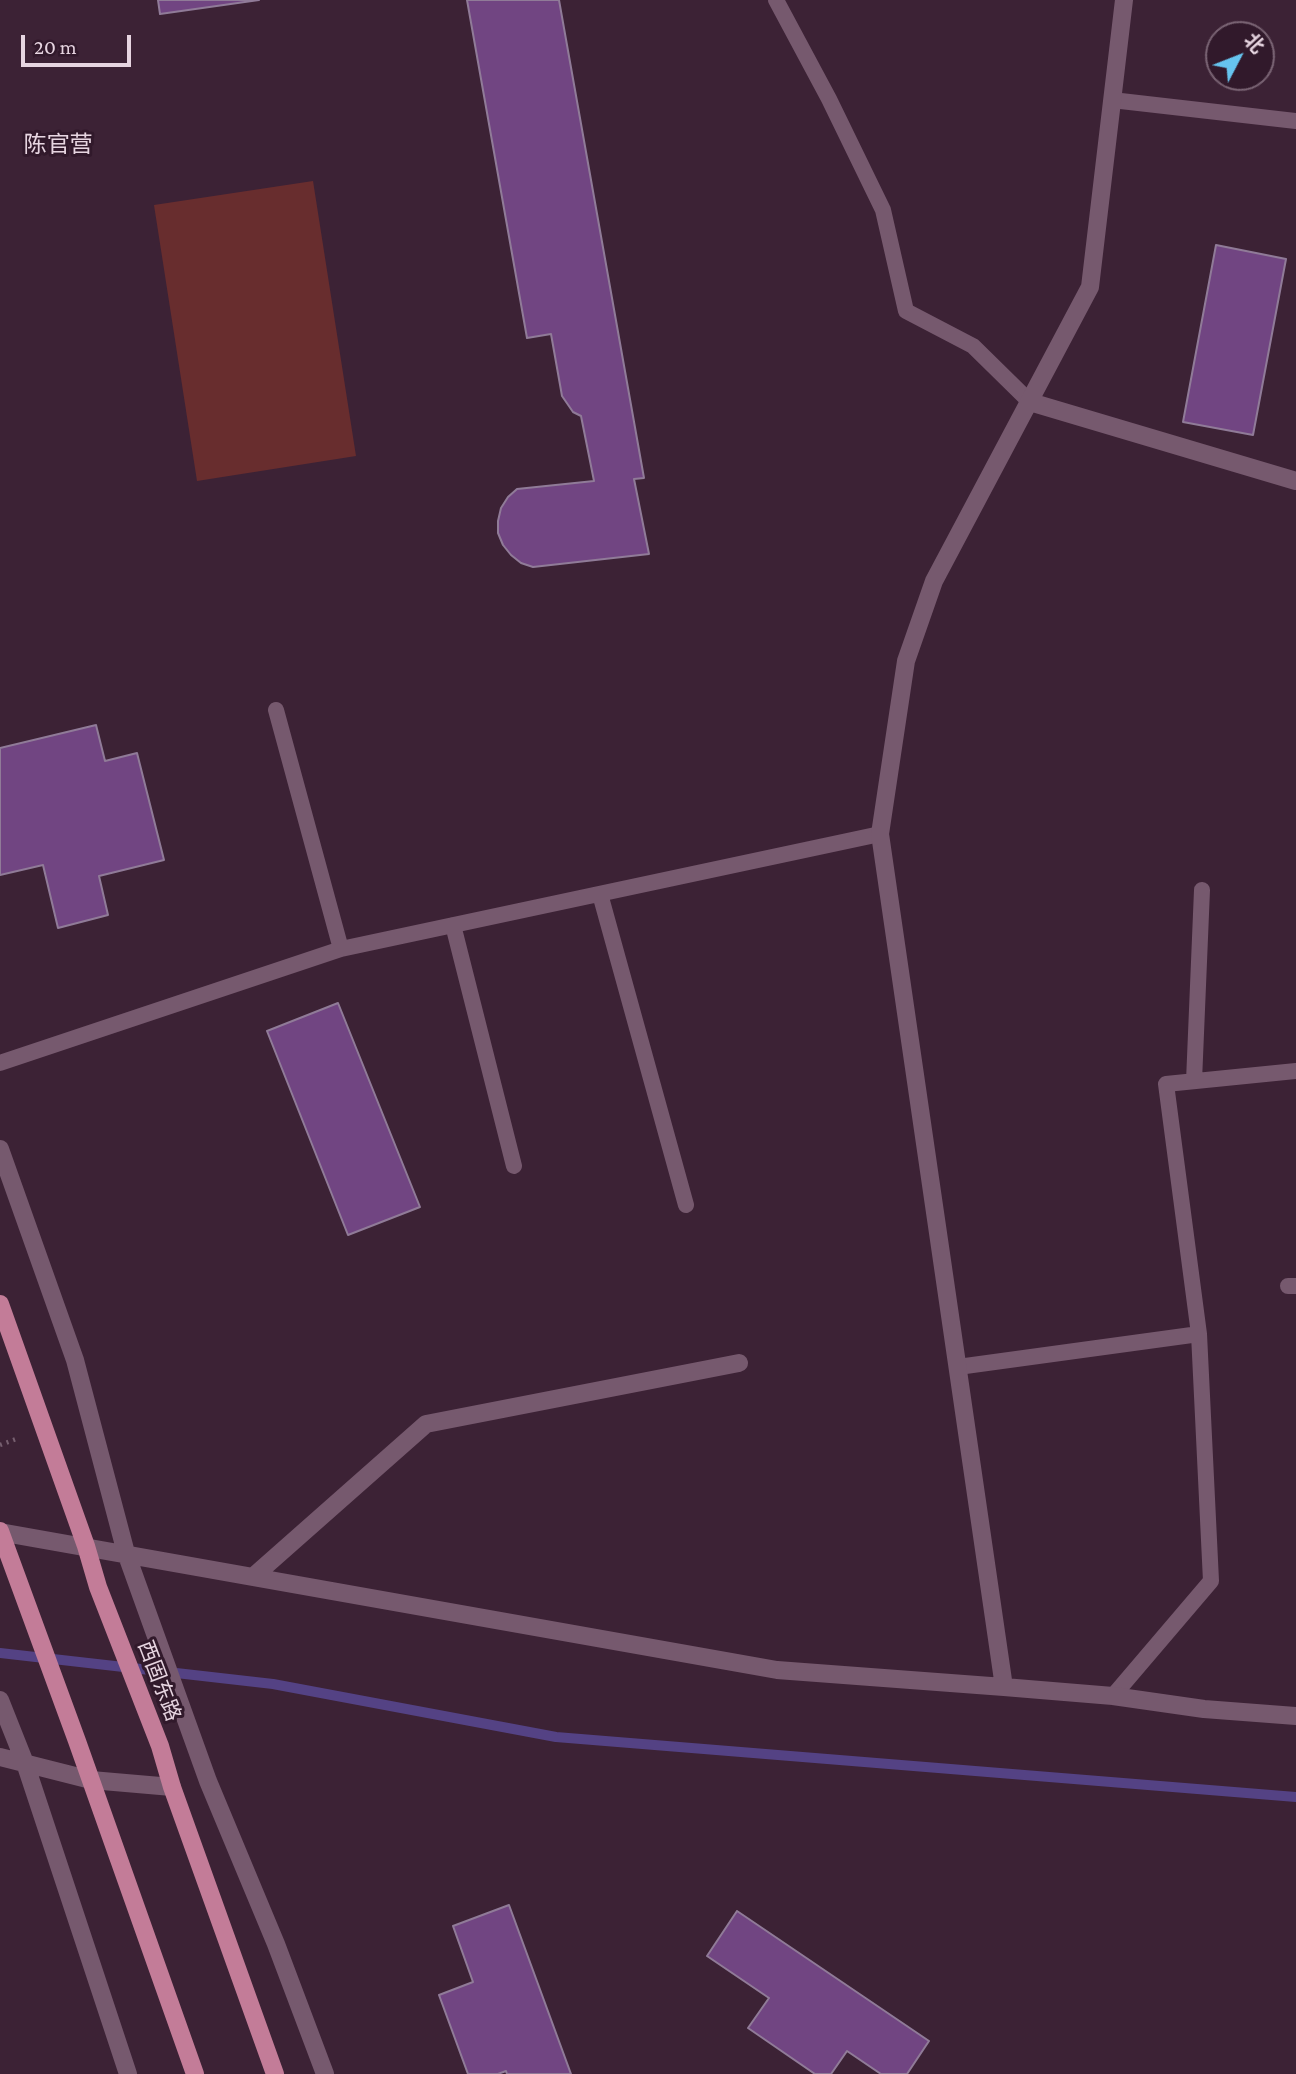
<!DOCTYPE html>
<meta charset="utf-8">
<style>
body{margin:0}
#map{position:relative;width:1296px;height:2074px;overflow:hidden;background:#3c2235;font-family:"Crimson Pro","Noto Sans SC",serif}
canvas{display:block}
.north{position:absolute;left:1205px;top:21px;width:70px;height:70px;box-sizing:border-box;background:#31192b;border:2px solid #7a6474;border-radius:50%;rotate:48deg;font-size:19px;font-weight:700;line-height:28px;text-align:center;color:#e7d5e1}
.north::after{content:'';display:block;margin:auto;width:24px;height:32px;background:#66c4ef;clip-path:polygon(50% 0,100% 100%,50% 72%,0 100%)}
.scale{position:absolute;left:21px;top:35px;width:110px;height:32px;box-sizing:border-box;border:4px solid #e7d5e1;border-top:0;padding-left:9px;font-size:21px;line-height:24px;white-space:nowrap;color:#e7d5e1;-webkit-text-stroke:5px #31192b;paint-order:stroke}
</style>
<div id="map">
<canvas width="1296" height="2074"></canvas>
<div class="north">北</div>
<div class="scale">20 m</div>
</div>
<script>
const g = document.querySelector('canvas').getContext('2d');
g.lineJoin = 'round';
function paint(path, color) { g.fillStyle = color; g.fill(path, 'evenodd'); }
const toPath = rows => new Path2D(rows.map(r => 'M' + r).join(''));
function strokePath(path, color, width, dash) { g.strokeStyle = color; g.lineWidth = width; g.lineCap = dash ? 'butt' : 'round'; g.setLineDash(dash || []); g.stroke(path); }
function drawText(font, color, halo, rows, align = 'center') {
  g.font = font + ' "Crimson Pro","Noto Sans SC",serif'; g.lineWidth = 6; g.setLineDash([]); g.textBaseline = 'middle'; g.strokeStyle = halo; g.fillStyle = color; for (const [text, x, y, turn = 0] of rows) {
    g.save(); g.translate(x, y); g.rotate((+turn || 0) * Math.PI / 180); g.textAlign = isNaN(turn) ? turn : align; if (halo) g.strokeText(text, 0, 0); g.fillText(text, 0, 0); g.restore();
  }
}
paint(toPath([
 [313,181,356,456,197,481,154,205]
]), '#682d2e');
strokePath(toPath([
 [0,1653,273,1684,556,1737,1296,1797]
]), '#544284', 10);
const building = toPath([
 [158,0,259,0,160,14,158,0],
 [467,0,559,0,644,478,634,479,649,554,533,567,521,563,511,555,503,545,498,533,498,521,501,508,508,497,517,489,594,481,581,416,573,412,562,396,551,334,527,338,467,0],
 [1216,245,1286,259,1253,435,1183,422,1216,245],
 [96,725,105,761,137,753,164,860,99,876,108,915,58,928,43,865,0,875,0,748,96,725],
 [338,1003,420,1207,348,1235,267,1031,338,1003],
 [509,1905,571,2074,507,2074,506,2071,498,2074,468,2074,439,1995,473,1982,453,1926,509,1905],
 [737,1911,929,2041,907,2074,881,2074,847,2051,831,2074,815,2074,748,2028,769,1998,707,1956,737,1911]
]);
paint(building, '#714582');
strokePath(building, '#907b98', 2);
strokePath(toPath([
 [0,1445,19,1438]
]), '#765f6f', 4.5, [2, 5]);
strokePath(toPath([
 [776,0,829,99,883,210,906,311,973,346,1030,402],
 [1112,100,1296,121],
 [276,710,341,949],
 [600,894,686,1205],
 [453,925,514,1166],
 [0,1063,341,949,880,834],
 [1194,1081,1202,890],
 [1288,1286,1296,1286],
 [1199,1334,1166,1084,1296,1071],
 [958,1367,1199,1334,1211,1581,1113,1696]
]), '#76596e', 16);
strokePath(toPath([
 [1030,402,1296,481],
 [0,1149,75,1360,126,1553,208,1781,276,1944,325,2074],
 [0,1532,777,1670,1004,1687,1113,1696,1204,1709,1296,1716],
 [254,1576,426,1424,739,1363],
 [1004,1687,880,834,906,661,934,581,1090,287,1124,0],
 [0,1700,25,1763,128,2074],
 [0,1757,91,1780,172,1787]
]), '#76596e', 18);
strokePath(toPath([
 [0,1304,86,1546,98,1587,160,1746,172,1787,275,2074],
 [0,1531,77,1741,195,2074]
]), '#c37c98', 18);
drawText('21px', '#e7d5e1', '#31192b', [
 ["西固东路",159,1681,69]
]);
drawText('23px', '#e7d5e1', '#31192b', [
 ["陈官营",58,145]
]);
</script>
